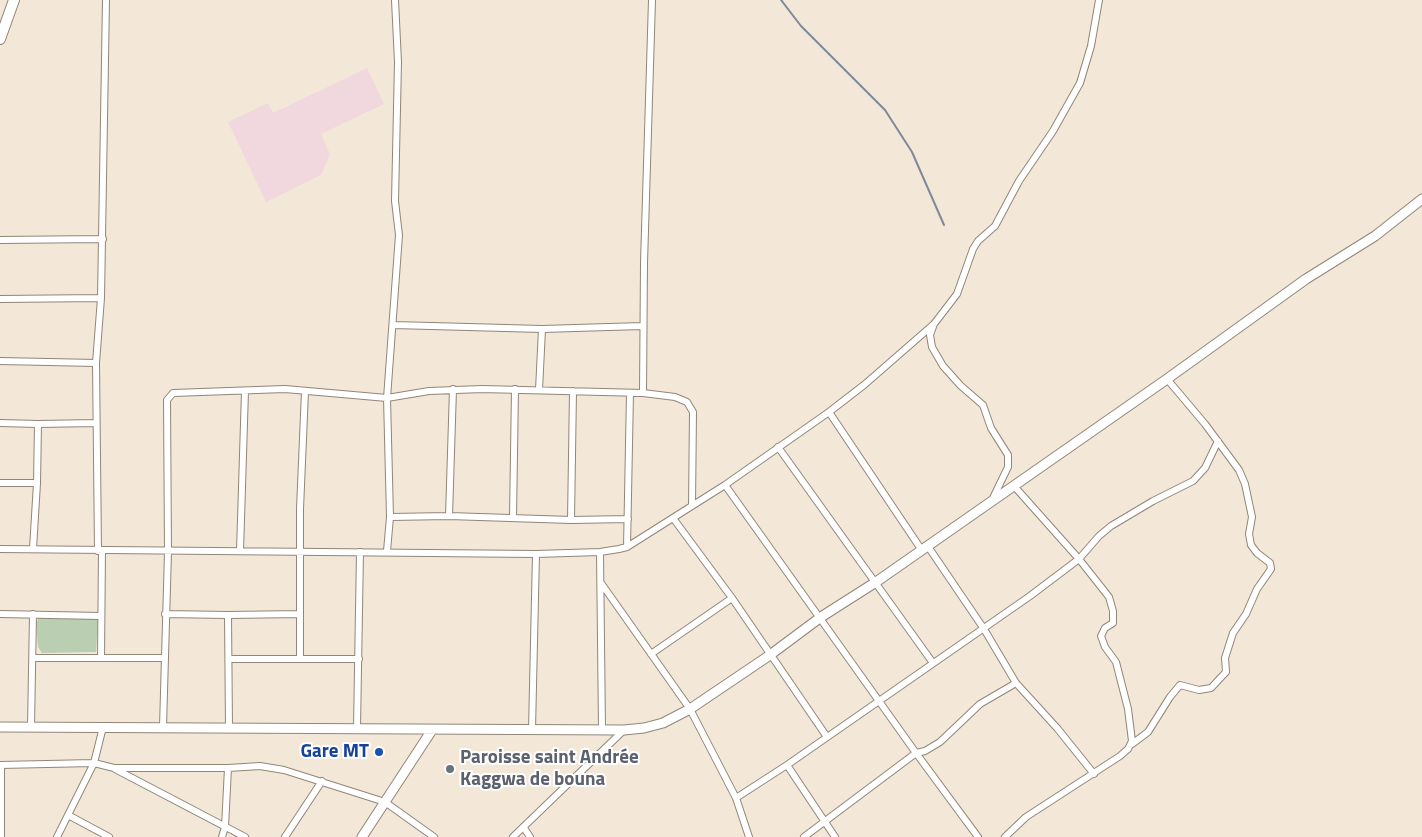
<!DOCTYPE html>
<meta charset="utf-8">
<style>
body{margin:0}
canvas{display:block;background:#f3e7d8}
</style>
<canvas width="1422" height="837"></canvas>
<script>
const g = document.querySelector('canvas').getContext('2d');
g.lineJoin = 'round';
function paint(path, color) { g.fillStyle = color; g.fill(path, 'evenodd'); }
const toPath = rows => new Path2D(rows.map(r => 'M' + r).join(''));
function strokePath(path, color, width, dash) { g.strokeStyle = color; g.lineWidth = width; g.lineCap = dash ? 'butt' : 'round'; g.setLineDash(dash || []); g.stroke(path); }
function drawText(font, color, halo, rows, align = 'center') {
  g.font = font + ' "Titillium Web",sans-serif'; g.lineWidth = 4; g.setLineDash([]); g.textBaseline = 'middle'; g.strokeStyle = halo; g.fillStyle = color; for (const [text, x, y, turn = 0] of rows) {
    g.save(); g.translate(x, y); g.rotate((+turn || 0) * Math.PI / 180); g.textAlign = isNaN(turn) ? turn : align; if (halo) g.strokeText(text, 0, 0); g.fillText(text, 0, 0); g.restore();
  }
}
paint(toPath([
 [367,68,384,104,321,134,330,154,321,175,266,202,228,122,268,103,273,113]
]), '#f1d7de');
paint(toPath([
 [39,618,98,619,96,652,42,653,38,647,36,623]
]), '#bacfb1');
strokePath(toPath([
 [781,0,801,26,885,110,912,152,944,225]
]), '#7e899e', 2);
const street = toPath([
 [0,240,103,239],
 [0,299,101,298],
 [394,325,542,329,642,326],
 [0,361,96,363],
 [539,390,542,329],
 [643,393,644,263,652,0],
 [829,412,921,549],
 [0,423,38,424,96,423],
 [778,447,933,663],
 [0,483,37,483],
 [725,485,916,753,978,837],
 [993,498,1008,467,1008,455,991,428,983,405,961,386,943,366,932,347,930,335,934,324,957,294,973,249,978,241,995,226,1019,181,1053,131,1080,83,1091,46,1099,0],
 [449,516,453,389],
 [390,517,449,516,571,520,628,519],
 [513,518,515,389],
 [673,518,732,598,827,737],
 [571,520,573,391],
 [927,545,984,629,1016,683,1057,728,1094,774],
 [627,547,630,393],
 [0,549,536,554,600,552,619,549,627,547,725,485,829,412,864,385,934,324],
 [33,549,37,483,38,424],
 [98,551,96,363,101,298,106,0],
 [240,551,245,391],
 [387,551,390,517,387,398,399,235,395,201,398,62,395,0],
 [600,552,602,730],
 [601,583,690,709,736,798,749,837],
 [0,614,101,616],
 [165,614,228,615,300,614],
 [228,615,229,728],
 [651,654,732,598],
 [33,658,164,658],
 [101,658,102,551],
 [300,658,300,509,305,391],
 [230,659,359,659],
 [31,727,33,614],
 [163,727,168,552,167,400,173,393,285,389,387,398,429,391,482,389,643,393,675,397,687,402,693,412,692,506],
 [357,728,360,552],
 [532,730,536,554],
 [1132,744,1148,732,1170,697,1180,685,1199,690,1211,688,1226,672,1225,658,1233,633,1246,614,1257,589,1271,569,1270,563,1257,553,1251,545,1249,534,1252,517,1245,484,1239,470,1205,424,1167,379],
 [0,765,94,763,114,768,228,768,260,766,284,770,385,802,434,837],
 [1,765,1,837],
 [787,765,835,837],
 [115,769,245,837],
 [736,798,787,765,1030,596,1079,559,1099,536,1111,526,1153,501,1193,481,1205,468,1218,441],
 [68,815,109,837],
 [524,828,530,837],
 [57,837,94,763,103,727],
 [222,837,225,827,228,768],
 [285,837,322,781],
 [513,837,624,730],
 [804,837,916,753,925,751,940,742,980,704,1016,683],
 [1005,837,1026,817,1120,756,1128,749,1132,741,1128,709,1116,662,1105,647,1101,636,1105,628,1113,623,1113,611,1109,597,1079,559,1014,486]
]);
const secondary = toPath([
 [0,727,624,730,644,728,663,723,690,709,770,655,821,617,876,582,1167,379,1306,279,1375,236,1422,199],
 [362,837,432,730]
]);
const primary = toPath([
 [0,39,14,0]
]);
strokePath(street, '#918678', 8);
strokePath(secondary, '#918678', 11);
strokePath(primary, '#918678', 12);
strokePath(street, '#fff', 6);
strokePath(secondary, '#fff', 9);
strokePath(primary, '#fff', 10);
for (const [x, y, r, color] of [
 [379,752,5,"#1a4fb4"],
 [450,769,5,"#6b7280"]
]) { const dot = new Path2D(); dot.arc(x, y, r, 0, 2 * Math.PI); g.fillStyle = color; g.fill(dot); strokePath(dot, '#fff', 2); }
drawText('bold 19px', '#164399', '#fff', [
 ["Gare MT",369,752]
], 'right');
drawText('bold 19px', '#5b616d', '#fff', [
 ["Paroisse saint Andrée",460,758],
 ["Kaggwa de bouna",460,780]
], 'left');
</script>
